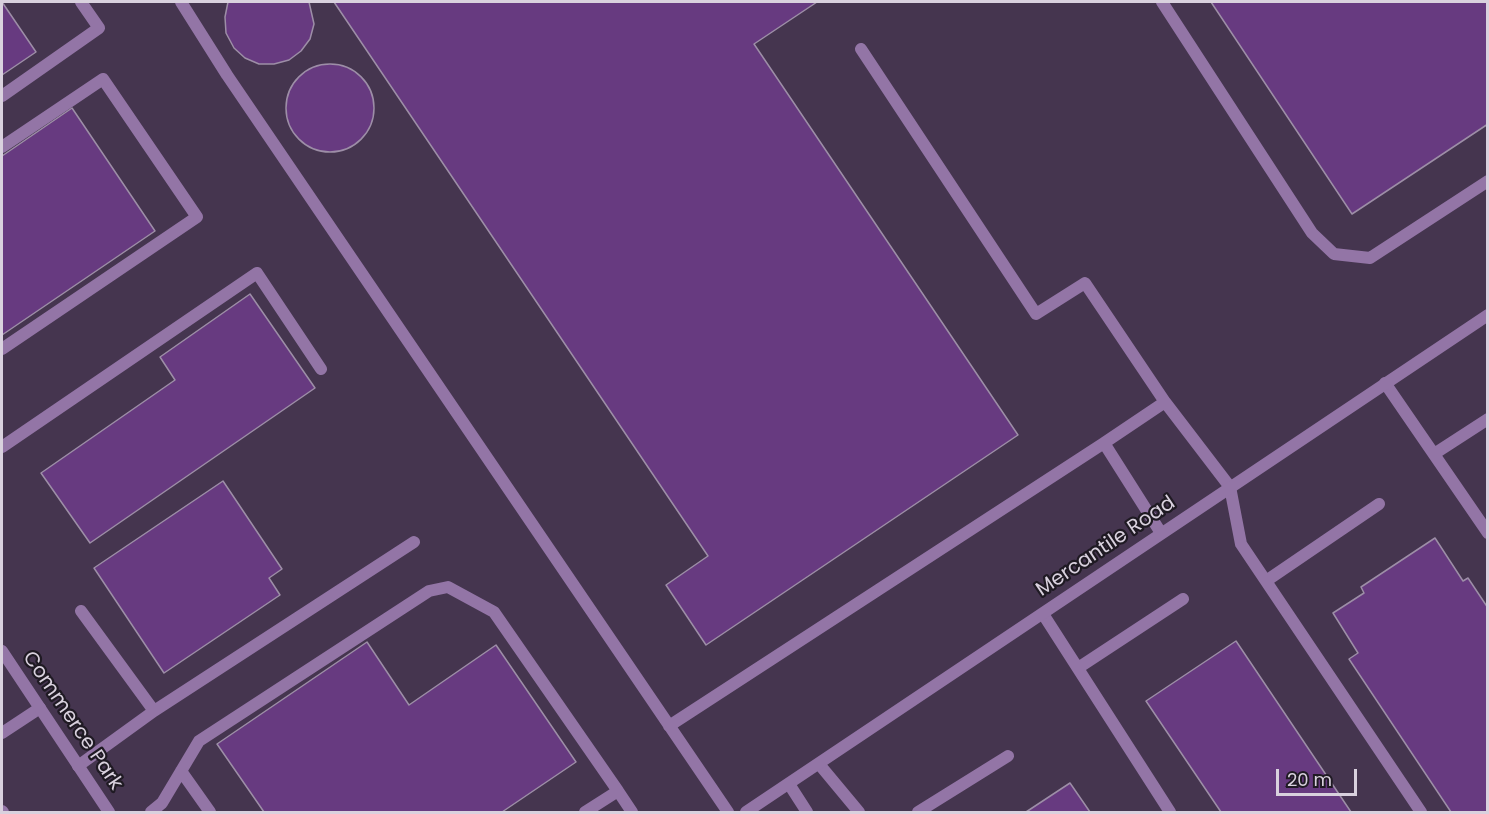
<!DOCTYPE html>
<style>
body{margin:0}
#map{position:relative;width:1489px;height:814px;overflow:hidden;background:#3c2f43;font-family:Poppins,sans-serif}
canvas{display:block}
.frame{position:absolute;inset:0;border:3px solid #d9d1de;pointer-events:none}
.scale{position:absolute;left:1276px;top:769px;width:81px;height:27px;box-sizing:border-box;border:3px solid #d9d1de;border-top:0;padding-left:8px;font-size:18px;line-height:21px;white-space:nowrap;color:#d9d1de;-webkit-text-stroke:4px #1f1a23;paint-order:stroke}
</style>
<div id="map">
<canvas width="1489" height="814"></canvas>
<div class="frame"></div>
<div class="scale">20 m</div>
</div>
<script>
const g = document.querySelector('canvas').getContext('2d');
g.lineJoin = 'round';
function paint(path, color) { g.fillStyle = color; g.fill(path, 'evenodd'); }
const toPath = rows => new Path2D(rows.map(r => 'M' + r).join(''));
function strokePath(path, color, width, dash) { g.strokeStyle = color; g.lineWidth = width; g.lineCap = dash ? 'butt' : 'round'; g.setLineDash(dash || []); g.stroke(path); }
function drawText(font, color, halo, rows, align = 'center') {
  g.font = font + ' Poppins,sans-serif'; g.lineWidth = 4.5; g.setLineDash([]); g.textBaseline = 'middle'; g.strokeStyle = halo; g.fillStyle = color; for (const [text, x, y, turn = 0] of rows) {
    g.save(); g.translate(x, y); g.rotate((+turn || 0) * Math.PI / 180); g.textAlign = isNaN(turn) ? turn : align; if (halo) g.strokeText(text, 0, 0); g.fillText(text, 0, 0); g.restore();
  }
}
paint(toPath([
 [2,2,1487,2,1487,812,2,812]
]), '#45354f');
const building = toPath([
 [2,2,36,52,2,75,2,2],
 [228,2,309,2,314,24,310,39,301,51,289,60,274,64,259,64,245,58,234,48,226,33,225,17,228,2],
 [334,2,817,2,754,44,1018,435,706,645,666,585,708,556,334,2],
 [1211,2,1488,2,1488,124,1352,214,1211,2],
 '286 108a44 44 0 1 1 88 0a44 44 0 1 1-88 0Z',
 [72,108,155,231,2,335,2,156,72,108],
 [250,294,315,388,90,543,41,473,175,380,160,357,250,294],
 [223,481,282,569,269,578,280,595,164,673,94,568,223,481],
 [1435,538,1463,581,1468,578,1488,608,1488,812,1451,812,1349,659,1358,653,1333,613,1364,593,1361,587,1435,538],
 [1236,641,1351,812,1221,812,1146,701,1236,641],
 [367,642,409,705,496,645,576,762,502,812,264,812,217,744,367,642],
 [1070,783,1090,812,1026,812,1070,783]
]);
paint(building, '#673a80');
strokePath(building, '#9d8ea7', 1.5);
strokePath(toPath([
 [181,2,227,75,728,812],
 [1162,2,1312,233,1334,254,1370,258,1488,181],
 [861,49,1036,314,1085,283,1165,402],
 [2,96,99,28,81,2],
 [2,147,103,79,197,217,2,349],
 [1385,383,1488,533],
 [1104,443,1165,402,1230,487,1241,544,1421,812],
 [2,447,257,273,321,369],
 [1434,454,1488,419],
 [1266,581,1379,504],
 [81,611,154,711],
 [1043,614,1170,812],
 [1078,668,1183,599],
 [669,726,1104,443,1161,533],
 [2,733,40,708],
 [819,764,859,812],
 [78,766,154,711,414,542],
 [181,771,210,812],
 [789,784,807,812],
 [618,791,632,812],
 [2,811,3,812],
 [151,812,162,803,199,741,429,591,448,587,494,612,618,791,585,812],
 [918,812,1008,756]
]), '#9375a6', 12);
strokePath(toPath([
 [2,651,109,812],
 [746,812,1488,315]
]), '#9375a6', 12);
drawText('20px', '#d9d1de', '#1f1a23', [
 ["Mercantile Road",1106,547,-34],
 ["Commerce Park",72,721,56]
]);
</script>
